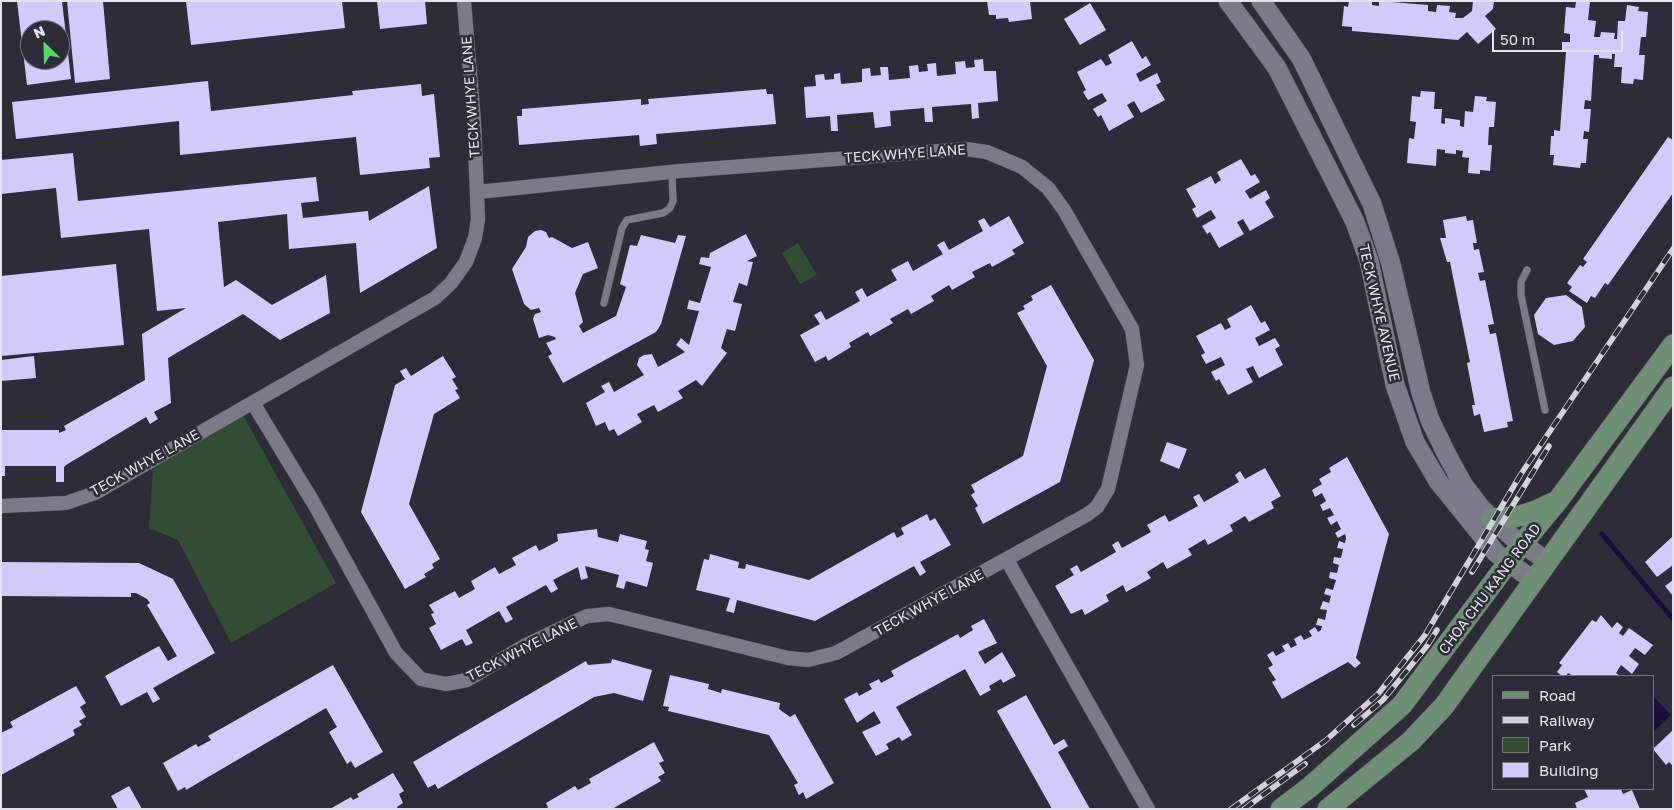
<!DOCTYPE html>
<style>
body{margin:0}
#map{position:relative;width:1674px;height:810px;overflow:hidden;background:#2d2c38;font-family:"Golos Text",sans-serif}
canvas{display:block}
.frame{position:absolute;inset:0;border:2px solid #e5e4ed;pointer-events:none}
.legend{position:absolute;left:1492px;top:675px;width:162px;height:115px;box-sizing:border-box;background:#2d2c38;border:1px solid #777680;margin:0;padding:6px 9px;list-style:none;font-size:15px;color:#e5e4ed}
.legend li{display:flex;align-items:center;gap:10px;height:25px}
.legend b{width:25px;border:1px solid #777680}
.north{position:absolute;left:20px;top:20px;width:50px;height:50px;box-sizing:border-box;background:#2d2c38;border:1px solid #777680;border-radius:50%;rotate:336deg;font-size:14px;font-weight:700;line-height:20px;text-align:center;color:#e5e4ed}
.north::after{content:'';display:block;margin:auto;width:18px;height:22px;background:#5ed56c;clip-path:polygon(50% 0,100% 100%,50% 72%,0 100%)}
.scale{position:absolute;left:1492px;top:30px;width:131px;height:22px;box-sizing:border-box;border:2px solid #e5e4ed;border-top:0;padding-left:6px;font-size:15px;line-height:18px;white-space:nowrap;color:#e5e4ed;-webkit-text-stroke:4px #2d2c38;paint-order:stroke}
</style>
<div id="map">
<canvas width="1674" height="810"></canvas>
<div class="frame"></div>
<ul class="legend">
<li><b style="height:6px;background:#6e8e75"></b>Road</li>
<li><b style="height:6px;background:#d2d1da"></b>Railway</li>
<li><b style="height:14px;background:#334d35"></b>Park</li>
<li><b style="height:14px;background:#d0cbfa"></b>Building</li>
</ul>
<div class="north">N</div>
<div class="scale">50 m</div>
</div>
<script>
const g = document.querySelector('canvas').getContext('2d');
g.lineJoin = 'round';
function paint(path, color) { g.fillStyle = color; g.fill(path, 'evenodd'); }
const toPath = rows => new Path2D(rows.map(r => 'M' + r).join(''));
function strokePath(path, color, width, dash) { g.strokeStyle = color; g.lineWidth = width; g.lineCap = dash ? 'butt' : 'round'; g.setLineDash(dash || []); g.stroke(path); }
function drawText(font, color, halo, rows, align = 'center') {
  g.font = font + ' "Golos Text",sans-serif'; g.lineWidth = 5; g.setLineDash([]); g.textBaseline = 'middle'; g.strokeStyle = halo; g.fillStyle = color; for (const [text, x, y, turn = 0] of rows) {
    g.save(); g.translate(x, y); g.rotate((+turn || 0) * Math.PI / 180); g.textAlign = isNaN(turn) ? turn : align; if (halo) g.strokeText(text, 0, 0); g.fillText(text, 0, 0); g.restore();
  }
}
paint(toPath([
 [798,243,817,275,800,284,782,253],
 [238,406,336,583,231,643,178,540,149,528,154,452]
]), '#334d35');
paint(toPath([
 [1653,696,1671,715,1653,732]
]), '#190d39');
strokePath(toPath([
 [1602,534,1673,619]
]), '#190d39', 5);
paint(toPath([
 [17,1,62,1,71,79,27,85],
 [30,30,60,30,60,60,30,60],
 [67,1,103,1,110,79,75,83],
 [186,1,342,1,345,28,191,45],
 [377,1,425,1,427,24,380,29],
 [987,1,1030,1,1032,19,1009,22,1008,18,996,19,996,15,989,15],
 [1349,1,1372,1,1372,5,1379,6,1379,1,1428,5,1428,11,1436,12,1437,5,1450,6,1449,12,1456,13,1455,18,1463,18,1472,11,1473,1,1494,1,1493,9,1485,16,1496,29,1478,44,1467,32,1458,40,1352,31,1352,27,1342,26,1344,6,1348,7],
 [1576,2,1590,2,1588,20,1596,21,1594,37,1600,37,1601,32,1615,33,1614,39,1617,39,1618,21,1625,21,1627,5,1639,7,1638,11,1648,12,1646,37,1641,37,1639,55,1645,55,1643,80,1634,79,1633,84,1621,83,1622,67,1614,67,1615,54,1612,54,1612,59,1599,58,1599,55,1594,55,1591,101,1585,100,1584,109,1591,109,1589,132,1584,131,1583,139,1588,139,1586,163,1581,163,1580,168,1553,165,1554,155,1550,155,1551,136,1554,136,1554,130,1560,131,1566,52,1562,52,1562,42,1570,42,1570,34,1564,33,1566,7,1575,8],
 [1090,3,1106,30,1080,45,1064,19],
 [1132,41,1142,59,1146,56,1151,65,1136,74,1140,82,1157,73,1161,82,1156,85,1165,100,1141,113,1134,101,1127,105,1134,117,1109,131,1101,115,1098,117,1093,109,1107,101,1102,93,1088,100,1083,92,1086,90,1077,72,1101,59,1106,66,1112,63,1108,55],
 [983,59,984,71,996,71,998,101,978,103,979,118,972,119,971,104,932,107,933,122,925,122,924,108,890,111,891,126,875,128,873,112,837,115,838,131,831,131,830,116,806,118,804,87,816,86,815,75,824,74,825,80,834,79,834,74,840,73,841,84,862,82,862,69,870,68,871,76,881,75,880,67,888,67,889,80,910,78,909,66,918,65,919,72,928,71,927,64,936,63,937,76,956,74,955,62,965,61,966,68,975,67,974,60],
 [208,81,211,111,353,95,352,91,421,84,422,96,434,94,440,157,429,158,430,168,360,175,356,137,180,155,179,121,16,139,12,102],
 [766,89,767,94,773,94,776,124,656,134,657,144,640,146,639,135,519,145,517,116,522,116,522,109,641,99,641,105,649,104,648,99],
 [1421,91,1435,92,1434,109,1442,109,1441,123,1445,124,1445,118,1460,120,1460,126,1464,127,1465,111,1473,112,1475,96,1487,97,1486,101,1496,102,1494,127,1489,127,1488,145,1492,145,1490,171,1480,170,1480,174,1468,173,1469,158,1462,157,1463,151,1456,150,1456,154,1445,153,1445,150,1437,149,1436,166,1407,163,1409,138,1414,139,1416,122,1410,121,1412,96,1420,97],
 [1668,137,1673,140,1673,193,1608,285,1605,283,1595,298,1591,296,1587,303,1569,291,1572,287,1567,283,1580,265,1583,267,1587,262,1583,259],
 [73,153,78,201,316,177,319,201,301,203,303,218,368,211,369,221,429,186,437,248,360,293,356,243,289,249,287,214,218,222,224,287,236,280,272,305,326,275,330,313,280,340,243,314,168,358,171,403,154,412,158,419,150,424,146,417,66,465,64,467,64,482,56,482,56,466,5,466,5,476,1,476,1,430,59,430,59,433,66,430,64,426,145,380,142,334,186,308,157,311,149,229,61,238,56,188,1,194,1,160],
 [1241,159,1251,176,1255,174,1260,182,1245,191,1250,199,1266,190,1270,198,1265,202,1274,217,1250,231,1243,219,1237,222,1244,234,1219,248,1210,232,1207,234,1202,226,1216,218,1211,210,1197,218,1192,209,1196,207,1186,189,1211,176,1215,184,1221,180,1217,172],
 [1009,216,1024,243,1012,250,1015,254,992,267,990,263,972,272,975,277,952,290,949,285,931,296,934,301,911,314,908,309,890,319,893,323,870,336,868,332,849,343,851,347,828,361,826,356,815,362,800,335,820,324,814,315,821,311,826,320,860,301,855,292,862,288,867,297,897,280,891,270,908,261,913,271,943,254,937,245,944,241,949,250,983,231,978,221,984,218,990,227],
 [1466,216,1467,221,1473,220,1477,243,1473,243,1474,250,1479,249,1484,272,1478,273,1480,281,1485,280,1494,324,1488,325,1490,334,1496,333,1513,421,1507,422,1508,427,1484,432,1480,414,1474,416,1472,405,1475,405,1467,363,1470,362,1450,262,1447,262,1440,238,1446,238,1443,220],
 [541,230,546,232,549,238,552,237,572,248,588,242,598,268,583,274,575,293,583,322,579,326,583,333,616,316,626,287,620,284,630,245,637,246,641,235,675,243,678,235,686,236,661,324,656,332,563,383,548,356,552,354,546,343,556,339,555,337,548,335,539,338,533,319,535,314,541,312,539,308,531,310,524,304,512,269,526,247,528,237,535,231],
 [746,234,757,256,747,261,753,262,747,286,739,283,733,302,742,304,735,331,727,329,721,348,727,353,702,386,696,380,678,391,683,398,658,412,654,405,637,414,642,422,618,436,614,429,609,431,605,422,596,426,586,403,605,392,601,386,609,382,614,392,644,375,637,365,639,358,644,355,652,354,658,367,685,352,676,345,681,338,689,345,699,311,687,309,689,300,700,303,711,267,699,264,701,257,709,258,710,253],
 [116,264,124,345,1,356,1,276],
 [1051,285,1094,360,1060,482,983,524,975,508,978,506,971,495,975,492,971,485,1023,456,1047,366,1017,313,1025,309,1023,306,1033,300,1031,296],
 [1566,295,1582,307,1585,327,1573,341,1554,345,1538,334,1534,315,1546,298],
 [1251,305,1261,323,1265,321,1270,330,1255,338,1259,346,1275,338,1280,346,1275,349,1283,365,1259,378,1253,366,1246,369,1253,382,1228,395,1219,379,1216,381,1211,372,1225,365,1221,357,1206,364,1201,355,1205,353,1196,336,1221,323,1225,330,1231,327,1227,319],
 [34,356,36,378,1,381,1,360],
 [443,356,456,377,452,379,458,389,455,390,460,398,434,414,409,504,440,559,432,564,434,568,424,574,426,577,405,589,361,512,395,385,405,379,400,371,406,368,411,376],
 [1167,442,1187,449,1179,469,1160,461],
 [1347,457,1389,534,1356,658,1361,663,1355,668,1348,662,1282,699,1272,682,1276,680,1268,668,1273,665,1267,655,1273,651,1276,656,1285,651,1282,646,1288,643,1291,648,1297,645,1294,639,1301,635,1304,640,1312,636,1309,631,1315,627,1318,632,1321,630,1322,626,1316,625,1318,618,1325,620,1327,610,1320,609,1323,601,1329,603,1331,596,1324,594,1326,588,1333,590,1336,580,1329,578,1330,572,1337,573,1339,565,1333,563,1334,557,1341,558,1343,549,1337,548,1339,541,1345,543,1346,538,1345,534,1338,538,1335,533,1341,529,1337,521,1331,525,1327,518,1334,515,1330,508,1323,511,1320,505,1326,501,1322,493,1315,497,1312,490,1322,484,1319,479,1331,472,1329,468],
 [1265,468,1281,496,1271,502,1274,508,1249,522,1245,516,1230,525,1233,531,1208,545,1205,539,1188,549,1192,555,1167,569,1163,562,1147,572,1151,578,1126,592,1123,585,1106,595,1109,601,1085,615,1082,609,1071,614,1055,586,1074,575,1070,569,1077,565,1081,572,1116,552,1112,545,1118,541,1122,548,1151,532,1147,525,1165,515,1169,522,1198,506,1193,497,1199,494,1204,502,1239,482,1235,475,1240,471,1245,479],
 [927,514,930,521,935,518,951,545,920,562,926,572,920,576,914,566,815,621,737,600,734,613,726,611,730,598,696,590,704,559,709,560,710,554,739,562,738,568,745,569,746,564,809,580,894,532,897,538,904,534,901,528],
 [597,529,598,537,618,542,620,534,647,541,645,549,649,550,646,561,653,563,647,587,626,581,624,589,616,587,619,575,585,566,588,578,581,580,578,567,553,580,558,589,551,593,546,585,506,607,513,619,506,623,499,611,466,630,473,643,466,646,462,639,441,650,429,628,436,624,431,614,434,613,429,605,455,591,459,598,475,589,471,581,495,567,499,574,516,565,512,558,536,545,539,551,558,541,557,534],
 [1673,536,1673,565,1657,577,1645,562],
 [1,562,139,563,173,579,215,653,153,688,160,699,153,703,147,692,121,706,105,676,159,646,168,661,177,656,147,605,150,603,147,599,136,593,131,593,131,597,1,596],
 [1673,580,1673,596,1665,586],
 [1601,615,1612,628,1617,622,1623,627,1619,633,1623,636,1629,628,1653,645,1645,655,1635,648,1629,656,1639,664,1632,674,1621,665,1616,673,1620,676,1573,676,1568,673,1566,676,1562,676,1557,672,1562,665,1559,663,1592,620,1596,622],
 [984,619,997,643,978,652,985,664,1002,652,1016,676,1003,683,1001,679,989,686,991,690,980,696,965,669,896,707,912,735,902,741,899,737,886,744,889,749,876,756,862,732,881,723,874,711,857,723,844,699,857,692,859,696,872,689,869,684,879,679,881,683,894,676,891,671,958,634,960,638,973,630,971,626],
 [612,659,652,670,643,701,614,693,594,697,438,789,435,784,428,788,413,762,586,661,588,665,611,663],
 [333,665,383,752,355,768,351,761,347,764,329,732,337,727,326,708,186,790,185,787,178,791,163,763,196,744,198,747,211,740,208,736],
 [670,675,709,684,708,689,721,693,722,689,780,703,779,709,790,717,795,714,834,783,806,799,803,792,799,795,794,785,798,783,769,735,668,711,669,707,663,706],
 [76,686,86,703,80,707,86,717,79,721,82,725,73,730,75,735,1,775,1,733,13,727,10,722],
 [1026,695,1054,745,1064,739,1068,746,1058,752,1090,809,1052,809,997,711],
 [1673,730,1673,766,1669,762,1666,765,1653,749],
 [654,742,664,761,659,763,665,773,658,777,661,781,612,809,546,809,548,807,546,803,575,786,578,790,591,783,589,779],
 [393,773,404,791,399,794,403,803,397,807,398,809,330,809,351,797,353,800,359,797,357,794],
 [129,786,142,809,118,809,111,796],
 [1584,789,1621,789,1623,794,1632,790,1640,809,1577,809,1575,803,1588,797]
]), '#d0cbfa');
const lane = toPath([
 [1527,270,1521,282,1521,295,1545,410],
 [604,303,622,228,627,220,663,213,670,208,673,201,672,172]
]);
const street = toPath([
 [253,403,313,502,396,653,421,679,446,684,467,680,526,645,587,616,609,614,788,658,808,660,836,653,1088,514,1097,507,1108,489,1137,365,1132,329,1064,210,1048,188,1022,167,987,152,966,149,680,171,478,192],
 [1,506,66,503,95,493,435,298,451,283,466,262,475,238,478,219,474,122,464,1],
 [1007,560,1148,809]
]);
const secondary = toPath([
 [1228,1,1277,68,1355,222,1369,261,1395,385,1415,442,1438,481,1496,553,1534,581],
 [1261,1,1301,58,1372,204,1391,264,1421,393,1430,420,1447,455,1464,486,1482,509,1511,536,1547,561]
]);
const primary = toPath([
 [1492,519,1515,517,1533,512,1555,502],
 [1281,809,1310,787,1402,705,1522,544,1559,499,1673,345],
 [1328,809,1411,741,1444,706,1673,387]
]);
strokePath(lane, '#4c4a55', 8);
strokePath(street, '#4c4a55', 15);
strokePath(secondary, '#4c4a55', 20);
strokePath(primary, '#4c4a55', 22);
strokePath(lane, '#7c7a89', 7);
strokePath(street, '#7c7a89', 14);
strokePath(secondary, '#7c7a89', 19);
strokePath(primary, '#6e8e75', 21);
const rail = toPath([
 [1472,572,1549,446],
 [1354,725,1383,700,1427,646,1437,630],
 [1231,809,1325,741,1378,694,1425,635,1521,474,1673,249],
 [1244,809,1305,764]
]);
strokePath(rail, '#d2d1da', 5.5);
strokePath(rail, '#2d2c38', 4, [11]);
drawText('14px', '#e5e4ed', '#2d2c38', [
 ["TECK WHYE LANE",471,97,-94],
 ["TECK WHYE LANE",905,154,-4],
 ["TECK WHYE AVENUE",1379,313,77],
 ["TECK WHYE LANE",145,463,-29],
 ["CHOA CHU KANG ROAD",1490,589,-53],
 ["TECK WHYE LANE",929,603,-29],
 ["TECK WHYE LANE",522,650,-27]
]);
</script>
